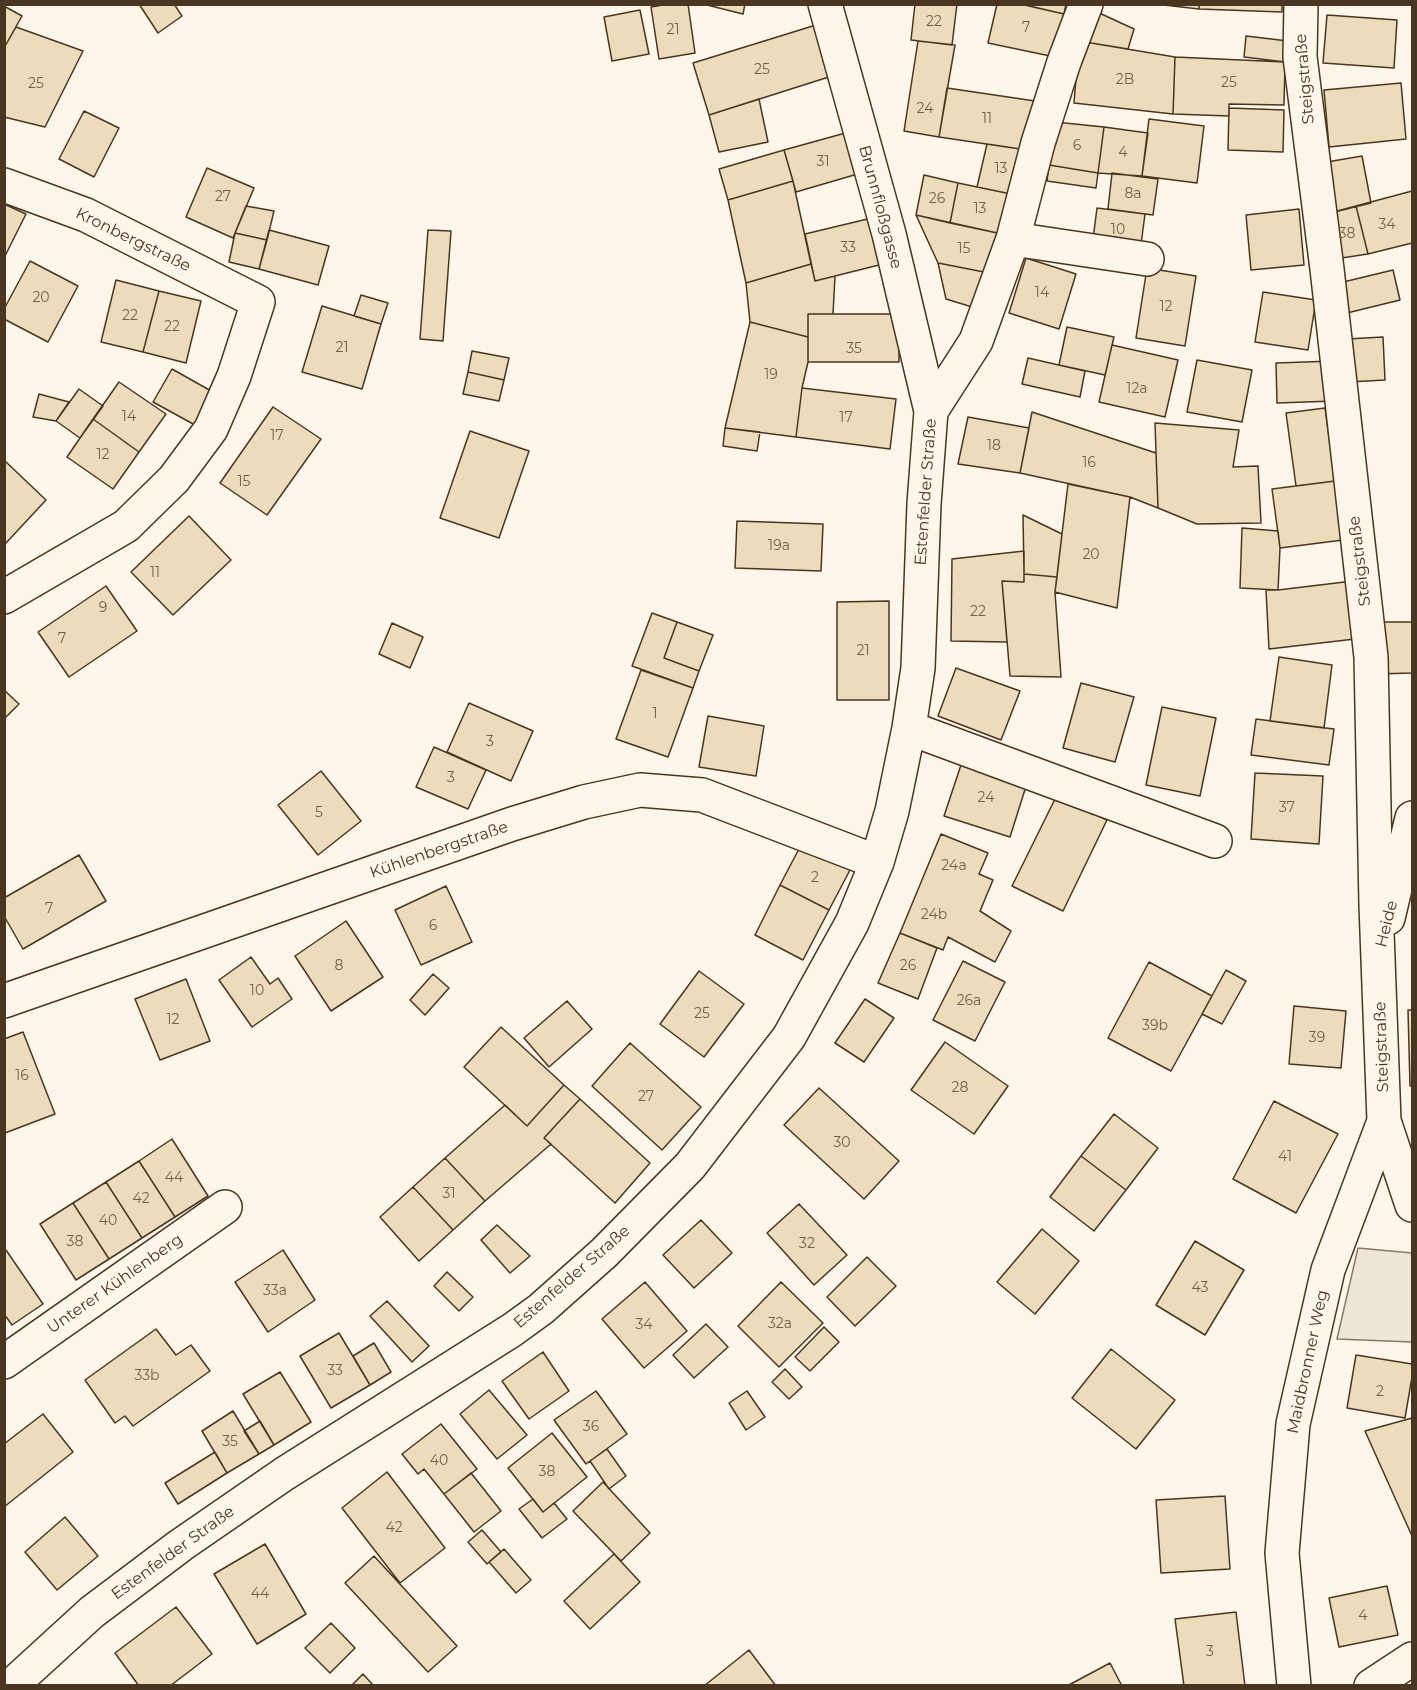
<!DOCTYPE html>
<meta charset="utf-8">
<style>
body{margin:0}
#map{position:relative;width:1417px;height:1690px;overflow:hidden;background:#fbf6e9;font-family:Montserrat,sans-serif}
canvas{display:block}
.frame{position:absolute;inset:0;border:6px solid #4a3520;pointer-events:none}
</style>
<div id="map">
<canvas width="1417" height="1690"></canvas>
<div class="frame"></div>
</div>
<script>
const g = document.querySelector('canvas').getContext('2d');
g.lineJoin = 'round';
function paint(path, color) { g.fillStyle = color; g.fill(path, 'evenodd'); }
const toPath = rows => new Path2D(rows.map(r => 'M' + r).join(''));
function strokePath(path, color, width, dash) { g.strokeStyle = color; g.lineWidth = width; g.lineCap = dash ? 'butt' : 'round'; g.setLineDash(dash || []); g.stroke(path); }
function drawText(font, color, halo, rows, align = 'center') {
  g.font = font + ' Montserrat,sans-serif'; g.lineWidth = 4.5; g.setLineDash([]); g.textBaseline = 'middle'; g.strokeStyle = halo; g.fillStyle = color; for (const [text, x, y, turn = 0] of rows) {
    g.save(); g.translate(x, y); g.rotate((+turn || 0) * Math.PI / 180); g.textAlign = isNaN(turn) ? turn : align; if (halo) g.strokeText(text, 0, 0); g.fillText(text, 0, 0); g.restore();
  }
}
const green = toPath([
 [1358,1248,1412,1253,1412,1342,1337,1339,1358,1248]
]);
paint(green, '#ede6d9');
strokePath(green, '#887966', 1.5);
const building = toPath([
 [139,4,174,4,182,16,158,33,139,4],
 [669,4,688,4,695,53,659,59,651,7,669,4],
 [703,4,745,4,743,14,703,4],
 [915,4,957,4,952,45,911,40,915,4],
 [997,4,1020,4,1064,14,1055,57,988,43,997,4],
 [1021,4,1066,4,1064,14,1021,4],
 [1155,4,1199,4,1199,9,1155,4],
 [1199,4,1282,4,1282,12,1199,9,1199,4],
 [4,6,22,16,4,48,4,6],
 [640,10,649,54,612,61,604,17,640,10],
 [1095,11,1134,29,1128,49,1079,41,1095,11],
 [1327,15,1397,20,1394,68,1323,63,1327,15],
 [816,25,832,76,709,115,693,63,816,25],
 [16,27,83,51,45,127,4,117,4,48,16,27],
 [1246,36,1288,41,1285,62,1244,57,1246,36],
 [918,41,955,45,939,137,904,131,918,41],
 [1079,41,1175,57,1173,114,1074,103,1079,41],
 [1175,57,1285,62,1284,105,1229,104,1229,116,1173,114,1175,57],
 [1401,83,1406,139,1329,147,1324,90,1401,83],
 [947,88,1035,101,1027,150,939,137,947,88],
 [759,99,768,142,719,152,709,115,759,99],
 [1229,108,1284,110,1283,152,1228,150,1229,108],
 [84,111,119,128,94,177,59,159,84,111],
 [1149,119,1204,126,1197,183,1142,176,1149,119],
 [1055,122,1104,127,1098,173,1049,165,1055,122],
 [1104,127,1148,133,1142,176,1098,173,1104,127],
 [849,132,861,173,796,192,784,150,849,132],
 [987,144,1027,150,1011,194,977,187,987,144],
 [784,150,793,181,728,200,719,169,784,150],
 [1362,156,1371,203,1326,214,1321,163,1362,156],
 [1049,165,1098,173,1096,188,1047,181,1049,165],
 [207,168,254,188,233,238,186,217,207,168],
 [1112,173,1158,179,1153,215,1108,209,1112,173],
 [924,175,958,183,950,223,916,215,924,175],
 [793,181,811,264,746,283,728,200,793,181],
 [958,183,1011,194,1002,234,950,223,958,183],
 [1412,191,1412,243,1368,254,1356,206,1412,191],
 [4,204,26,214,4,258,4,204],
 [246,206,274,211,267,240,235,233,246,206],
 [1356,206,1368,254,1335,259,1326,214,1356,206],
 [1097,208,1145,214,1140,252,1092,247,1097,208],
 [1299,209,1304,265,1251,270,1246,215,1299,209],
 [916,215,1002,234,989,273,938,263,916,215],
 [880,216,891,262,815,281,805,234,880,216],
 [269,230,329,246,318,285,259,269,269,230],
 [428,230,451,231,443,341,420,339,428,230],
 [235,233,267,240,259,269,229,262,235,233],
 [1026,258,1076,274,1059,329,1009,313,1026,258],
 [30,261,78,286,48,342,4,319,4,309,30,261],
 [938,263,989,273,982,310,946,299,938,263],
 [811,264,815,281,835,276,833,314,808,314,808,337,750,322,746,283,811,264],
 [1147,268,1196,276,1185,346,1136,338,1147,268],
 [1393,270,1400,300,1343,314,1335,284,1393,270],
 [116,280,159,291,143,352,101,342,116,280],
 [159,291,201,301,186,363,143,352,159,291],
 [1263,292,1316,300,1308,350,1255,342,1263,292],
 [361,295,388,303,381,324,354,316,361,295],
 [322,306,381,324,362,389,302,372,322,306],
 [808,314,899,314,899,362,808,362,808,314],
 [750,322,808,337,808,362,802,388,796,437,725,428,750,322],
 [1067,327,1114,337,1105,375,1059,365,1067,327],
 [1383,337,1385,380,1349,382,1347,339,1383,337],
 [1112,345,1178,360,1165,417,1099,402,1112,345],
 [472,351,509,358,504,380,468,372,472,351],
 [1028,358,1085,371,1080,397,1022,384,1028,358],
 [1197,360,1252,370,1242,422,1187,412,1197,360],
 [1333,361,1334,401,1277,403,1276,363,1333,361],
 [172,369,213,392,195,425,153,402,172,369],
 [468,372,504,380,499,401,463,394,468,372],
 [119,382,166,414,139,452,93,419,119,382],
 [802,388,896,399,890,449,796,437,802,388],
 [79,389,103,406,80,438,56,421,79,389],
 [39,394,69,402,56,421,33,417,39,394],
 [273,407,321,439,267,515,220,483,273,407],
 [1325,408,1335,481,1296,486,1286,413,1325,408],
 [1032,412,1156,453,1158,508,1130,497,1020,473,1032,412],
 [968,417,1029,428,1020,473,958,464,968,417],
 [93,419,139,452,113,489,67,457,93,419],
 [1155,423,1239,430,1233,467,1258,466,1261,523,1197,524,1158,508,1155,423],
 [725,428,760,432,757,451,723,446,725,428],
 [470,431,529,451,499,538,440,518,470,431],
 [5,461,46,500,6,543,4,542,5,461],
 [1335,481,1343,540,1280,548,1272,489,1335,481],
 [1068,484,1130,497,1117,608,1055,592,1068,484],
 [1023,515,1062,534,1057,577,1024,574,1023,515],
 [189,516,231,560,173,615,131,572,189,516],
 [737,521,823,524,821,571,735,568,737,521],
 [1242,528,1278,531,1280,548,1278,590,1240,588,1242,528],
 [1024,551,1024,582,1002,581,1007,642,951,641,952,559,1024,551],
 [1024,574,1057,577,1055,592,1061,677,1010,676,1002,581,1024,582,1024,574],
 [1353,581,1355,639,1269,649,1266,590,1278,590,1353,581],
 [106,586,137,631,69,677,38,632,106,586],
 [889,601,889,700,837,700,837,602,889,601],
 [652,613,677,622,664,658,699,671,693,688,632,666,652,613],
 [677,622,713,635,699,671,664,658,677,622],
 [1375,622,1412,622,1412,673,1375,674,1375,622],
 [392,623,423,637,410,668,379,654,392,623],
 [1279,657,1332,665,1324,728,1270,721,1279,657],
 [956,668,1020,691,1001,740,938,716,956,668],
 [641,670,693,688,668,757,616,739,641,670],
 [1081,683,1134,697,1115,762,1063,748,1081,683],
 [4,690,19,704,4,719,4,690],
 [469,703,533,731,511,781,447,752,469,703],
 [1162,707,1216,718,1200,796,1146,785,1162,707],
 [708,716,764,726,756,776,699,767,708,716],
 [1256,719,1334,729,1329,765,1251,755,1256,719],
 [434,747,486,770,468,809,416,787,434,747],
 [963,759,1028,780,1010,837,944,816,963,759],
 [321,771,361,821,318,855,278,805,321,771],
 [1255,773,1323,776,1319,844,1251,839,1255,773],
 [1057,795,1107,820,1063,911,1012,886,1057,795],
 [941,834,988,853,979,874,993,880,980,911,1011,931,995,962,948,937,943,950,900,933,941,834],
 [801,845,850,870,829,910,780,885,801,845],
 [79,855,106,901,23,949,4,916,4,898,79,855],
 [780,885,829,910,803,960,755,935,780,885],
 [446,886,472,942,421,965,395,910,446,886],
 [346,921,383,977,331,1011,295,956,346,921],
 [900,933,937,948,918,999,878,983,900,933],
 [251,957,270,984,278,978,292,999,252,1027,219,980,251,957],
 [963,961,1005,982,975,1041,933,1020,963,961],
 [1149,962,1212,996,1171,1071,1108,1038,1149,962],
 [1226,970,1246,981,1222,1024,1202,1014,1226,970],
 [699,971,744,1004,704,1057,660,1024,699,971],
 [433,974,449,988,425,1015,410,1000,433,974],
 [186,979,210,1041,160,1060,135,999,186,979],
 [865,999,894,1018,864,1062,835,1043,865,999],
 [567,1001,592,1029,549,1067,524,1038,567,1001],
 [1294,1006,1346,1011,1341,1068,1289,1064,1294,1006],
 [1408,1010,1412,1010,1412,1086,1410,1086,1408,1010],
 [501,1027,564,1085,527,1126,464,1067,501,1027],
 [23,1032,55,1114,5,1133,4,1039,23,1032],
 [945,1042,1008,1086,974,1134,911,1090,945,1042],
 [630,1043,701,1107,662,1150,592,1086,630,1043],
 [564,1085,580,1099,544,1138,551,1144,485,1201,445,1158,505,1105,527,1126,564,1085],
 [819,1088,899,1161,864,1199,784,1125,819,1088],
 [580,1099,650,1163,615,1203,544,1138,580,1099],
 [1274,1101,1338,1134,1296,1213,1233,1179,1274,1101],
 [1114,1114,1158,1148,1126,1190,1081,1156,1114,1114],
 [172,1139,208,1196,175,1217,139,1161,172,1139],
 [1081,1156,1126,1190,1094,1231,1050,1197,1081,1156],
 [445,1158,485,1201,453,1230,413,1187,445,1158],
 [139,1161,175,1217,142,1238,106,1182,139,1161],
 [106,1182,142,1238,109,1259,73,1203,106,1182],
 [413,1187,453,1230,419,1261,380,1217,413,1187],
 [73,1203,109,1259,76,1280,40,1224,73,1203],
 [799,1204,847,1255,814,1285,767,1233,799,1204],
 [701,1220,732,1253,694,1288,663,1255,701,1220],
 [497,1225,530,1256,510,1273,481,1240,497,1225],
 [1042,1229,1079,1261,1035,1314,997,1282,1042,1229],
 [1195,1241,1244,1270,1205,1335,1156,1305,1195,1241],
 [6,1250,43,1304,12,1325,4,1314,4,1251,6,1250],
 [283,1250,315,1300,268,1332,235,1282,283,1250],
 [867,1257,896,1286,855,1326,827,1297,867,1257],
 [447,1272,473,1297,459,1311,434,1286,447,1272],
 [645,1282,687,1331,644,1368,602,1319,645,1282],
 [781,1282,823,1323,779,1367,738,1326,781,1282],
 [387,1301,429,1346,412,1362,370,1316,387,1301],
 [706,1324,728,1347,694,1378,673,1355,706,1324],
 [824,1327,839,1342,810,1371,795,1357,824,1327],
 [156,1329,176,1355,191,1345,210,1371,133,1426,125,1416,115,1423,85,1380,156,1329],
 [339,1333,370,1385,331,1408,300,1356,339,1333],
 [374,1343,391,1372,370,1385,353,1356,374,1343],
 [1111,1349,1175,1400,1136,1449,1072,1398,1111,1349],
 [543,1352,569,1391,529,1419,502,1381,543,1352],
 [1356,1355,1412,1364,1412,1377,1405,1418,1347,1408,1356,1355],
 [785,1369,802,1387,789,1399,772,1382,785,1369],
 [280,1372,311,1422,274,1445,243,1394,280,1372],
 [489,1390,527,1435,497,1459,460,1414,489,1390],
 [596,1391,627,1434,586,1464,554,1420,596,1391],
 [747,1391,765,1417,746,1430,729,1403,747,1391],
 [233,1411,259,1454,227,1473,202,1431,233,1411],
 [43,1414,73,1452,4,1507,4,1444,43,1414],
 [1412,1418,1412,1536,1365,1431,1412,1418],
 [260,1421,274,1445,259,1454,244,1431,260,1421],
 [441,1424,477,1469,444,1494,424,1469,418,1474,402,1454,441,1424],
 [552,1433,587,1477,543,1512,508,1468,552,1433],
 [607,1449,626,1476,609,1489,590,1461,607,1449],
 [215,1452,227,1473,178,1504,165,1483,215,1452],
 [387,1472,445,1548,400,1583,342,1508,387,1472],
 [471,1473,501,1511,474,1532,444,1494,471,1473],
 [603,1482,650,1533,621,1561,573,1511,603,1482],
 [1225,1496,1230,1569,1161,1573,1156,1500,1225,1496],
 [533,1499,543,1512,554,1503,567,1519,542,1538,519,1509,533,1499],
 [65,1517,98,1556,57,1590,25,1552,65,1517],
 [482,1530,501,1552,487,1564,468,1542,482,1530],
 [265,1544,306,1614,257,1644,214,1574,265,1544],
 [504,1549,531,1580,516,1593,489,1562,504,1549],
 [614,1554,640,1582,590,1629,564,1601,614,1554],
 [374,1556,457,1646,428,1672,345,1583,374,1556],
 [1387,1586,1398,1635,1339,1647,1329,1598,1387,1586],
 [176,1607,212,1654,170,1686,139,1686,115,1653,176,1607],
 [1236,1612,1245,1686,1184,1686,1175,1619,1236,1612],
 [331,1623,355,1648,330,1673,305,1648,331,1623],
 [749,1650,776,1686,704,1686,749,1650],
 [1110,1663,1122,1686,1067,1686,1110,1663],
 [363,1674,374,1686,351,1686,363,1674]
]);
paint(building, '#ecdcbc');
strokePath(building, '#4a3520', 1.5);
const minor = toPath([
 [825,4,889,234,931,411],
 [1301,4,1300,57,1327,269,1371,657,1376,905,1384,1121,1412,1205],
 [4,185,86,215,258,302,234,376,211,429,174,479,126,526,4,597],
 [1013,239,1147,259],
 [909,728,1215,841],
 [1388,918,1412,818],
 [4,1001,512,824,584,802,640,790,702,795,877,862],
 [4,1362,225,1207],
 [11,1686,92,1612,181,1545,284,1474,512,1330,541,1309,604,1253,690,1166,789,1037,852,923,877,862,892,811,909,728,918,668,924,504,931,411,976,341,1013,239,1038,143,1064,62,1086,4],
 [1294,1686,1282,1553,1293,1424,1328,1270,1384,1121],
 [1371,1686,1412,1659]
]);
strokePath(minor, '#4a3520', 36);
strokePath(minor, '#fbf6e9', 33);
drawText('14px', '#725f47', null, [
 ["22",934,22],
 ["7",1026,28],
 ["21",673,30],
 ["25",762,70],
 ["2B",1125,80],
 ["25",1229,83],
 ["25",36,84],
 ["24",925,109],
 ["11",987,119],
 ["6",1077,146],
 ["4",1123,153],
 ["31",823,162],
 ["13",1001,169],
 ["8a",1133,194],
 ["27",223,197],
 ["26",937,199],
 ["13",980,209],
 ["34",1387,225],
 ["10",1118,230],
 ["38",1347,234],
 ["33",848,248],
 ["15",964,249],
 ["14",1042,293],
 ["20",41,298],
 ["12",1166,307],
 ["22",130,316],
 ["22",172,327],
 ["21",342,348],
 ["35",854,349],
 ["19",771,375],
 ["12a",1137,389],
 ["14",129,417],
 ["17",846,418],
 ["17",277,436],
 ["18",994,446],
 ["12",103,455],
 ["16",1089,463],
 ["15",244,482],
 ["19a",779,546],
 ["20",1091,555],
 ["11",155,573],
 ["9",103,608],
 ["22",978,612],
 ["7",62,639],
 ["21",863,651],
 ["1",655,714],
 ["3",490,742],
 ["3",451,778],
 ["24",986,798],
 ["37",1287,808],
 ["5",319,813],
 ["24a",954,866],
 ["2",815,878],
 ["7",49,909],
 ["24b",934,915],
 ["6",433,926],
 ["8",339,966],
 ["26",908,966],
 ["10",257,991],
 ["26a",969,1001],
 ["25",702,1014],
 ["12",173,1020],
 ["39b",1155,1026],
 ["39",1317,1038],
 ["16",22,1076],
 ["28",960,1088],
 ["27",646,1097],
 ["30",842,1143],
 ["41",1285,1157],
 ["44",174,1178],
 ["31",449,1194],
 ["42",141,1199],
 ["40",108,1221],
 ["38",75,1242],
 ["32",807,1244],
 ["43",1200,1288],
 ["33a",275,1291],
 ["32a",780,1324],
 ["34",644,1325],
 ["33",335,1371],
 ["33b",147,1376],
 ["2",1380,1392],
 ["36",591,1427],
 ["35",230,1442],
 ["40",439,1461],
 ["38",547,1472],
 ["42",394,1528],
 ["44",260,1594],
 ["4",1363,1616],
 ["3",1210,1652]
]);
drawText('16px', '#4a3520', '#fbf6e9', [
 ["Steigstraße",1305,79,-95],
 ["Brunnfloßgasse",880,207,75],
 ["Kronbergstraße",133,240,26],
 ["Estenfelder Straße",926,492,-86],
 ["Steigstraße",1360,561,-97],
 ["Kühlenbergstraße",439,850,-19],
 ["Heide",1387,924,-76],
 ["Steigstraße",1382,1047,-92],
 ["Estenfelder Straße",572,1277,-41],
 ["Unterer Kühlenberg",115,1284,-35],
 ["Maidbronner Weg",1308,1362,-78],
 ["Estenfelder Straße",173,1553,-36]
]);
</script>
